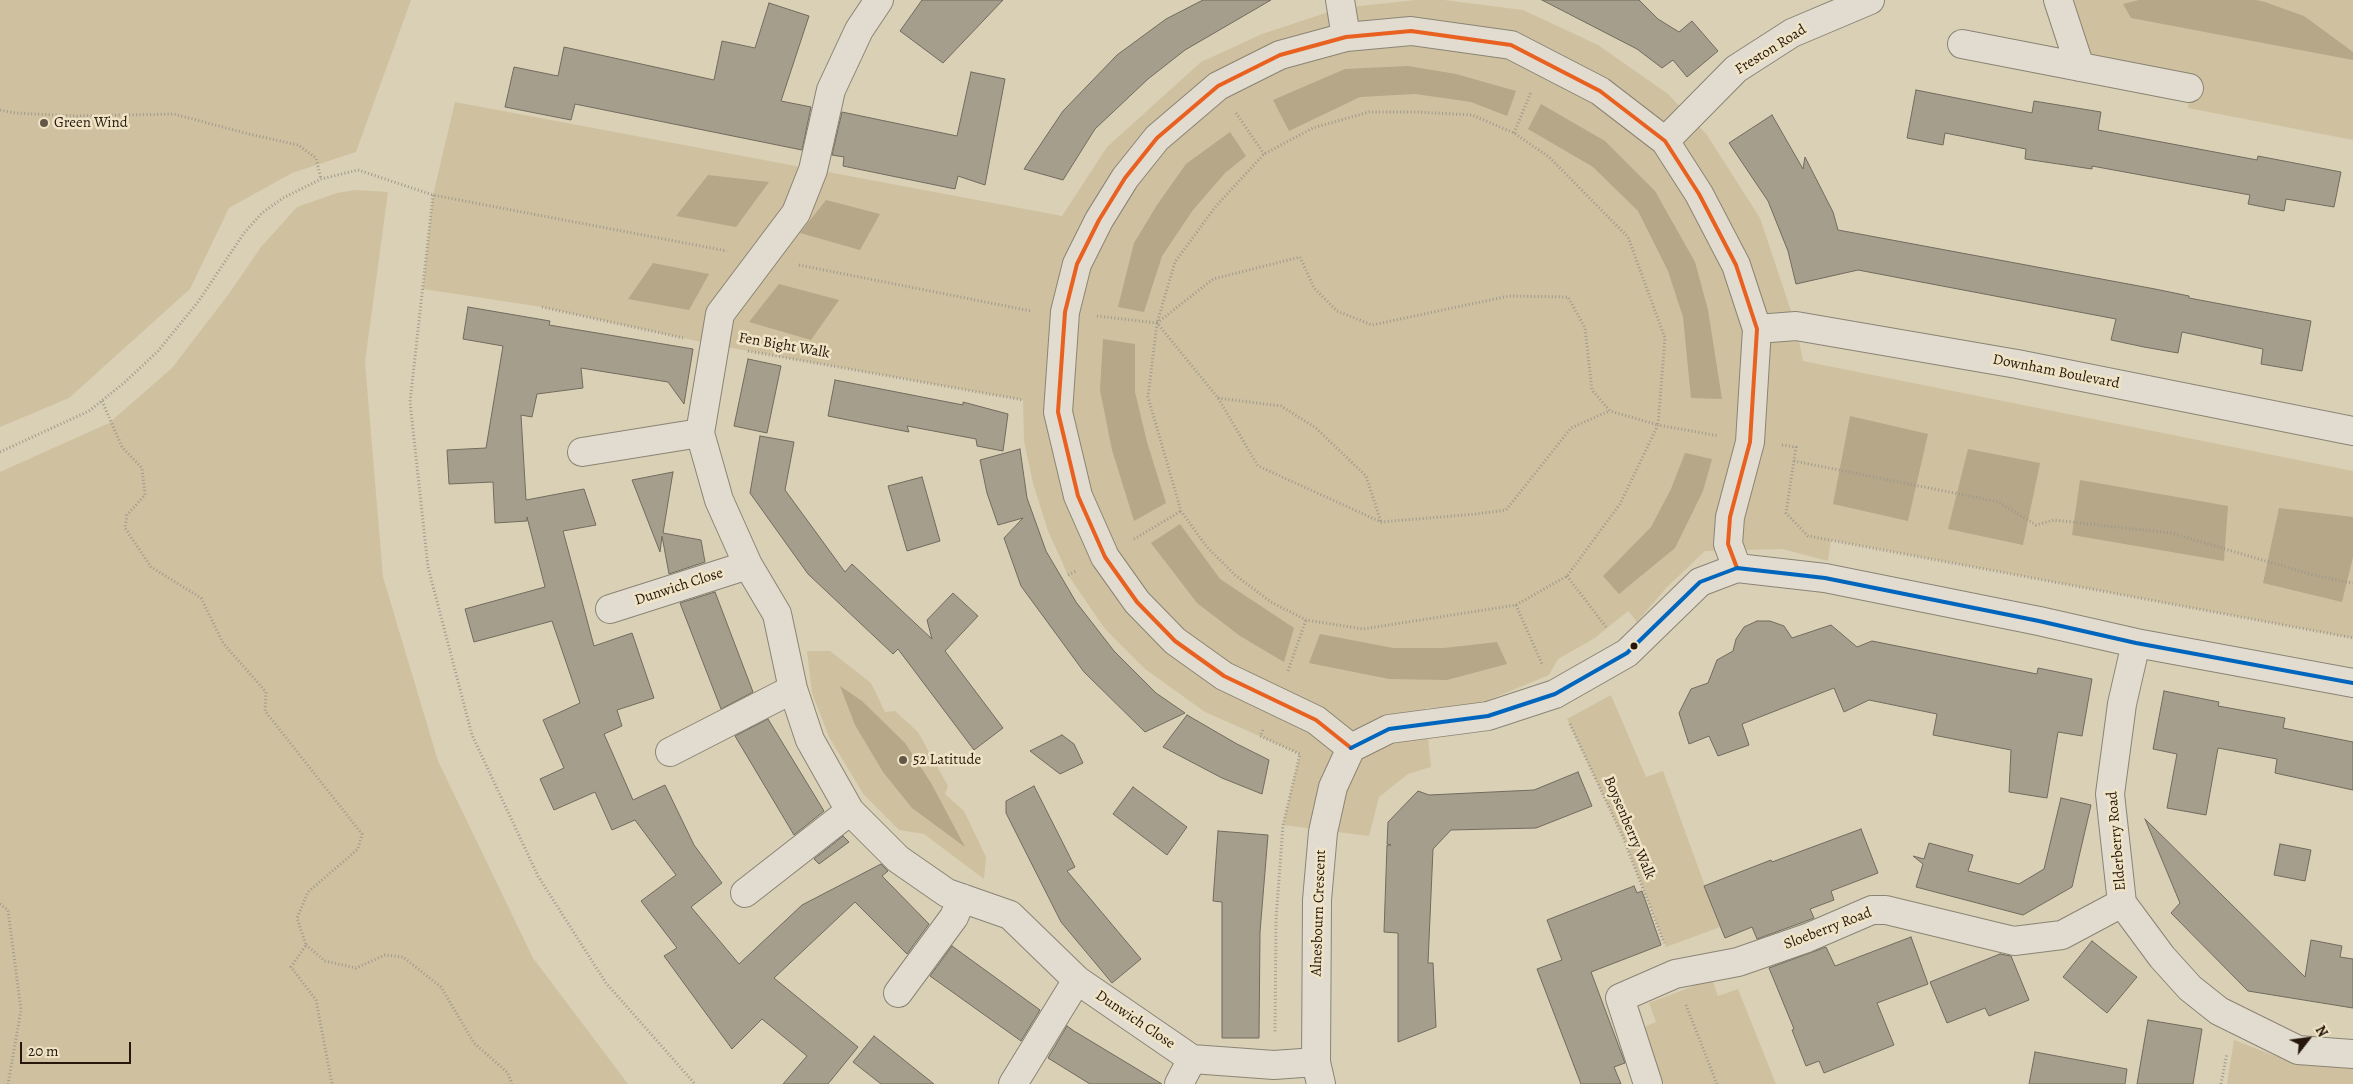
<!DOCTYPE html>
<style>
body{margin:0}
#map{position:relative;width:2353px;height:1084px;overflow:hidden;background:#d9d0b6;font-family:Alegreya,serif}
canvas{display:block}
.north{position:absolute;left:2283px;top:1014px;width:50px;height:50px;-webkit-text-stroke:4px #efe4c6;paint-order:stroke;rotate:60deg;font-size:14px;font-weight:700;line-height:20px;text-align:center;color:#26160b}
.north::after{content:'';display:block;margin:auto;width:18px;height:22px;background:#26160b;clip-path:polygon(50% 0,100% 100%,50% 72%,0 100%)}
.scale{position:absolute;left:20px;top:1042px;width:111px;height:22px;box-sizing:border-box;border:2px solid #26160b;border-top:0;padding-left:6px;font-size:15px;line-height:18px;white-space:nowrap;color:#26160b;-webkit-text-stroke:4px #efe4c6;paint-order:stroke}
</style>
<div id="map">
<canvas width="2353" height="1084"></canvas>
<div class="north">N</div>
<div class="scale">20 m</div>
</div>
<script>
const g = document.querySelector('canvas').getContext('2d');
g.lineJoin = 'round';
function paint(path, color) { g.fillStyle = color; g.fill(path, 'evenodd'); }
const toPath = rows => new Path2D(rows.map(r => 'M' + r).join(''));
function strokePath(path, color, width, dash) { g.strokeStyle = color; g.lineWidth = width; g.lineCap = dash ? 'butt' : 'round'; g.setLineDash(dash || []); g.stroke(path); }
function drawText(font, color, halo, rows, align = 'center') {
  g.font = font + ' Alegreya,serif'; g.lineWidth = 5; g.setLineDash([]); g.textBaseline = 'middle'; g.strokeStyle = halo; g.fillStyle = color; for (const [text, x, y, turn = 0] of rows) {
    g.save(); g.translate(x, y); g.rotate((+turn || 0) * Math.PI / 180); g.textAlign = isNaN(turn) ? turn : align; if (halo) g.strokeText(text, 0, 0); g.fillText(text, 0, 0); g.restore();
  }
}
paint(toPath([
 [0,0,411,0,356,152,292,173,229,208,190,289,69,398,0,427],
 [1416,0,1444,0,1523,10,1598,45,1668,94,1707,135,1760,218,1796,326,1803,361,2353,471,2353,638,1831,540,1828,561,1782,549,1705,551,1667,587,1637,622,1628,611,1595,638,1558,659,1549,675,1474,706,1425,708,1431,767,1408,774,1379,797,1369,836,1283,825,1300,754,1205,712,1145,669,1105,629,1068,575,1048,531,1033,483,1024,441,1023,400,715,345,542,307,423,289,433,195,455,102,1062,216,1107,147,1201,62,1262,34,1341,8],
 [2058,0,2353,0,2353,140,2188,108,2189,88,2080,67],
 [355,190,388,192,365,362,383,577,438,761,533,958,628,1084,0,1084,0,472,109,423,172,368,228,295,261,247,297,207,337,193],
 [807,651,830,651,871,683,885,712,895,711,918,732,948,786,945,794,964,811,986,857,984,879,924,834,899,830,864,795,829,737,812,693],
 [1611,695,1646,777,1663,771,1720,927,1666,947,1623,837,1567,719],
 [1712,979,1718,996,1738,989,1776,1084,1664,1084,1642,1028,1656,1022,1649,1003],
 [2234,1040,2291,1062,2353,1069,2353,1084,2227,1084]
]), '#cfc19f');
paint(toPath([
 [2139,0,2256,0,2265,2,2304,16,2353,52,2353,60,2131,18,2123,4],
 [1408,66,1456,74,1516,91,1507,116,1471,102,1415,94,1360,97,1289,131,1273,100,1345,69],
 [1541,104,1605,141,1655,191,1695,262,1708,310,1722,399,1691,398,1683,317,1668,271,1638,211,1593,167,1528,129],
 [1230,132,1246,156,1225,173,1193,210,1162,256,1144,312,1118,307,1134,243,1157,205,1186,164],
 [708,175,769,182,736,227,676,216],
 [826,200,880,214,860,250,800,233],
 [653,263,709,274,689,310,628,299],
 [779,284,839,300,811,340,749,322],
 [1103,339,1135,344,1135,392,1147,442,1166,503,1134,521,1112,450,1100,390],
 [1850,416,1928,434,1908,521,1833,504],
 [1968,449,2040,463,2023,545,1948,529],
 [1685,453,1712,459,1703,491,1675,548,1619,594,1603,576,1651,527,1671,489],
 [2080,480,2228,506,2224,561,2072,535],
 [2279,508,2353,517,2353,557,2342,602,2263,583],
 [1180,524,1220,579,1294,628,1284,662,1240,636,1197,603,1151,543],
 [1320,634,1393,648,1444,648,1497,642,1507,664,1447,680,1389,679,1309,663],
 [840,686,862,701,905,743,931,783,965,847,912,808,883,772,855,725]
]), '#b5a787');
const building = toPath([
 [922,0,1003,0,943,63,900,31,922,0],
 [1203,0,1271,0,1185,50,1148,79,1095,129,1063,180,1024,169,1063,111,1117,55,1166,19,1203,0],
 [1542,0,1639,0,1658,19,1679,32,1692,21,1718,51,1687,77,1673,60,1662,68,1637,49,1542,0],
 [769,3,809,16,781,101,811,107,802,150,575,104,571,120,505,107,514,67,558,76,564,47,714,80,722,41,755,48,769,3],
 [971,72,1005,79,985,185,958,176,955,189,843,166,844,157,832,155,842,112,957,136,971,72],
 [1916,90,2032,113,2034,101,2101,112,2098,130,2257,160,2258,156,2341,172,2334,207,2286,199,2284,211,2248,204,2250,195,2092,166,2092,169,2025,159,2026,149,1945,133,1943,145,1907,138,1916,90],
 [1772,115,1803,169,1805,157,1833,212,1838,230,2155,289,2189,296,2189,298,2311,321,2302,371,2261,364,2263,349,2182,332,2178,353,2144,347,2111,340,2116,319,1858,270,1796,284,1788,251,1768,201,1729,143,1772,115],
 [468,307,550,321,549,325,693,349,684,404,668,382,581,368,583,388,537,394,532,417,521,415,526,500,584,489,596,525,563,531,594,646,632,633,654,698,617,710,622,726,604,734,633,800,665,785,694,845,722,883,691,907,739,964,802,905,881,864,888,871,882,876,929,924,907,954,855,902,774,978,858,1047,828,1084,783,1084,807,1056,762,1019,732,1049,664,956,677,948,641,901,676,875,635,820,612,830,595,792,554,810,540,779,564,768,543,720,580,703,552,621,474,642,465,609,545,587,527,517,527,521,495,523,493,482,449,484,447,450,486,448,503,346,463,339,468,307],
 [748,359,781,366,767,433,734,426,748,359],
 [835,380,963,405,963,402,1008,414,1003,451,977,446,976,439,907,426,909,432,828,416,835,380],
 [760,436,794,442,785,490,845,572,852,564,932,639,927,620,953,593,978,616,945,651,1003,728,974,750,898,649,893,654,808,574,750,493,760,436],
 [1020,449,1027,498,1046,551,1076,602,1114,651,1156,693,1185,713,1145,732,1084,672,1021,586,1004,538,1023,518,998,525,987,493,980,460,1020,449],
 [673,472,663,533,701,540,705,562,669,574,662,536,660,552,632,480,673,472],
 [922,477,940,541,907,551,888,486,922,477],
 [715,592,753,692,721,709,680,603,715,592],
 [1757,621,1770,621,1784,626,1792,638,1831,625,1857,647,1872,641,2037,674,2038,668,2092,679,2082,736,2058,732,2047,798,2009,792,2011,750,1933,735,1937,714,1869,700,1844,712,1834,688,1742,724,1749,745,1718,756,1709,736,1689,744,1679,713,1691,689,1708,683,1717,660,1733,651,1736,639,1744,627,1757,621],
 [2164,691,2219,702,2218,706,2285,718,2283,728,2353,742,2353,790,2275,773,2277,759,2218,748,2206,815,2167,808,2177,754,2153,749,2164,691],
 [1187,715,1237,744,1269,760,1262,794,1222,778,1163,747,1187,715],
 [768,719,824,811,794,835,735,736,768,719],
 [1062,735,1074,744,1083,763,1060,774,1030,751,1062,735],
 [1578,772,1592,806,1536,828,1451,830,1433,849,1428,963,1433,963,1436,1027,1398,1042,1398,933,1384,932,1387,845,1391,845,1387,844,1388,822,1418,791,1429,795,1534,790,1578,772],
 [1034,786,1075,867,1067,871,1141,959,1112,983,1061,922,1006,813,1006,801,1034,786],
 [1133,787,1187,827,1167,855,1113,814,1133,787],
 [2061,798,2091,805,2072,887,2023,915,1916,887,1923,864,1913,856,1924,859,1929,843,1973,855,1968,871,2019,884,2044,869,2061,798],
 [2145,819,2305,977,2311,940,2342,946,2340,957,2353,959,2353,1008,2248,991,2171,913,2180,903,2145,819],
 [1861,829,1878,873,1831,891,1834,900,1810,909,1814,918,1801,923,1757,939,1752,927,1725,938,1704,886,1771,860,1772,862,1861,829],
 [1218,831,1268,835,1260,932,1259,1038,1222,1038,1222,902,1213,901,1218,831],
 [843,836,849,842,819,864,814,859,843,836],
 [2280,844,2311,850,2305,881,2274,875,2280,844],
 [1634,886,1637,893,1642,891,1661,945,1591,972,1625,1063,1614,1067,1621,1084,1581,1084,1537,969,1562,960,1547,920,1634,886],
 [1911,937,1928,984,1877,1003,1894,1045,1824,1073,1819,1061,1806,1066,1792,1030,1794,1029,1769,968,1826,947,1835,966,1911,937],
 [2092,941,2137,977,2107,1013,2063,977,2092,941],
 [952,946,1040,1010,1021,1041,930,976,952,946],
 [2000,954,2011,956,2029,1000,1989,1016,1985,1008,1947,1023,1930,982,2000,954],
 [2148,1020,2202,1029,2193,1084,2137,1084,2148,1020],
 [1067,1026,1074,1031,1162,1084,1090,1084,1048,1058,1067,1026],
 [874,1036,934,1084,881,1084,853,1062,874,1036],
 [2035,1052,2127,1069,2125,1084,2029,1084,2035,1052]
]);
paint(building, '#a59e8d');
strokePath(building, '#726b5d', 1);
const minor = toPath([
 [879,0,859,30,831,90,813,170,796,213,720,314,700,433,719,500,748,565,777,614,793,689,810,740,850,811,898,859,947,893,1010,915,1077,980,1192,1059,1274,1065,1316,1062],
 [1340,0,1346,37],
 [2058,0,2080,67],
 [1962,44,2189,88],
 [1665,141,1736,69,1792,33,1870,0],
 [1757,329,1796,326,2017,364,2353,431],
 [582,452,700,433],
 [610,609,748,565],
 [2136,643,2122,704,2110,794,2122,903,2162,957,2190,988,2219,1011,2298,1050,2353,1054],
 [1351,748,1316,720,1224,676,1175,641,1137,602,1105,557,1078,496,1058,412,1065,312,1077,264,1099,220,1125,178,1157,138,1218,86,1280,55,1346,37,1411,31,1511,45,1600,91,1665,141,1699,194,1736,265,1757,329,1750,442,1730,517,1728,544,1737,568],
 [1351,748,1389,729,1488,716,1555,694,1627,653,1700,582,1737,568,1825,578,2039,621,2136,643,2353,683],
 [670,752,793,689],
 [745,893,850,811],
 [898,993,954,917,962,898],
 [1013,1084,1077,980],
 [1179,1084,1192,1059],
 [1321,1084,1316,1062,1317,900,1323,832,1333,787,1351,748],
 [1648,1084,1620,998,1675,974,1738,962,1807,938,1872,910,1886,910,2014,941,2062,935,2122,903]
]);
strokePath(minor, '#8a8474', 30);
strokePath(toPath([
 [0,110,15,113,74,116,174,114,249,134,298,145,316,158,321,179],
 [1236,113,1264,154],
 [1514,133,1531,92],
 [433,195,410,402,428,567,472,735,538,876,606,983,695,1084],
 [799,265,1031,311],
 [542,307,683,338],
 [1097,316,1157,323,1218,398,1258,466,1381,522,1476,514,1506,510,1571,428,1609,411],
 [1157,323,1213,279,1300,257,1314,288,1337,311,1372,325,1509,296,1568,297,1585,328,1592,390,1610,411,1658,425,1665,338,1628,237,1549,157,1514,133,1472,115,1416,112,1369,112,1313,128,1264,154,1216,206,1175,262,1157,323,1148,397,1181,511,1206,546,1235,575,1271,602,1306,620,1363,629,1516,605,1567,576,1620,504,1658,425,1719,436],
 [748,351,1023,400],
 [1218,398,1281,406,1316,428,1366,476,1381,522],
 [102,401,122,447,142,468,145,495,127,515,125,528,151,567,201,598,223,643,266,692,265,711,362,834,358,849,308,892,297,918,306,945,291,967,316,1000,332,1084],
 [1782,445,1796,447,1786,513,1808,536,2353,638],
 [0,452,89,411,124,383,158,351,198,302,244,233,262,213,283,198,321,179,358,170,433,195,727,251],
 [1794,461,1999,502,2036,525,2054,520,2171,533,2313,575,2353,583],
 [1134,539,1181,511],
 [1068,575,1076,571],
 [1567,576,1606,627],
 [1516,605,1542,664],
 [1288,671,1306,620],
 [1570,724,1623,837,1664,943],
 [1263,730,1260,736,1300,754,1283,825,1276,920,1275,1032],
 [0,904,8,910,21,1010,8,1084],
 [306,945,325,961,356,968,385,955,403,957,441,987,474,1043,508,1073,512,1084],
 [1686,1005,1717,1084],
 [2221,1084,2227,1053]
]), '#9e998e', 3, [1, 2.5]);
strokePath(minor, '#e1dccf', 28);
strokePath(toPath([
 [1351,748,1316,720,1224,676,1175,641,1137,602,1105,557,1078,496,1058,412,1065,312,1077,264,1099,220,1125,178,1157,138,1218,86,1280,55,1346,37,1411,31,1511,45,1600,91,1665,141,1699,194,1736,265,1757,329,1750,442,1730,517,1728,544,1737,568]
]), '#e86121', 4);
strokePath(toPath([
 [1351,748,1389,729,1488,716,1555,694,1627,653,1700,582,1737,568,1825,578,2039,621,2136,643,2353,683]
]), '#0065bd', 4);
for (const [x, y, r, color] of [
 [44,123,5,"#655747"],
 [1634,646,4.5,"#26160b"],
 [903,760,5,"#655747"]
]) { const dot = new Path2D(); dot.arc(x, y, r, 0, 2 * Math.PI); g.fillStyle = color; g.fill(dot); strokePath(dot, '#efe4c6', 2); }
drawText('15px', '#26160b', '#efe4c6', [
 ["Freston Road",1771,50,-32],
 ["Fen Bight Walk",784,346,10],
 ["Downham Boulevard",2056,372,11],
 ["Dunwich Close",679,587,-18],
 ["Boysenberry Walk",1629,828,67],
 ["Elderberry Road",2117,841,-95],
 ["Alnesbourn Crescent",1319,913,-88],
 ["Sloeberry Road",1828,929,-21],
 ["Dunwich Close",1135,1020,34]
]);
drawText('15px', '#26160b', '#efe4c6', [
 ["Green Wind",54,123],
 ["52 Latitude",913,760]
], 'left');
</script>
